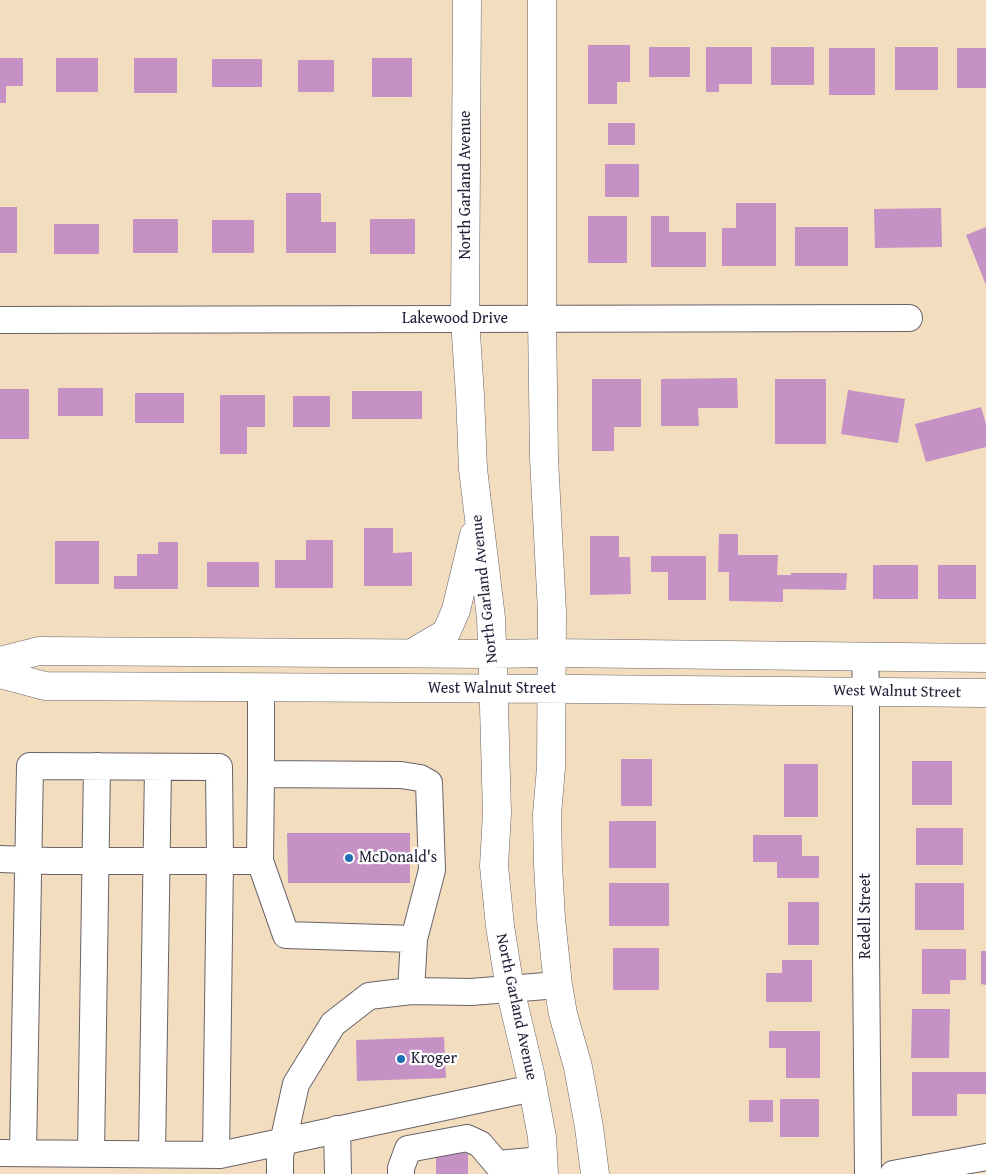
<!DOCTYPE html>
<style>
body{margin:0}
canvas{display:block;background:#f2ddbe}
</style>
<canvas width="986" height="1174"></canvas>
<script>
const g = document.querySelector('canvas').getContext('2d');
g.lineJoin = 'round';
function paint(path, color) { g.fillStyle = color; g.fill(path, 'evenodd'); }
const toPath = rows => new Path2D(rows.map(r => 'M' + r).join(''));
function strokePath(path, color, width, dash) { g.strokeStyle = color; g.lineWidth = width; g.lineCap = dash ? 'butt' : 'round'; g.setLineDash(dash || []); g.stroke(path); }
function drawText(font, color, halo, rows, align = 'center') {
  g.font = font + ' "Gentium Book Plus",serif'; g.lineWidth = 4.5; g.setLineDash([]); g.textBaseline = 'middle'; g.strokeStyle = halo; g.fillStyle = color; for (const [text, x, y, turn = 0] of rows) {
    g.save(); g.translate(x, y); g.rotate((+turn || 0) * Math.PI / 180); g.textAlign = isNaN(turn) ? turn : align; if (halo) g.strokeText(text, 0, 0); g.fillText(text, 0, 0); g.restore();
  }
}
paint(toPath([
 [588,45,630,45,630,82,617,82,617,104,588,104],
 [649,47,690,47,690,77,649,77],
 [706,47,752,47,752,84,719,84,719,92,706,92],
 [771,47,814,47,814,85,771,85],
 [895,47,938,47,938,90,895,90],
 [829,48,875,48,875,95,829,95],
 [957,48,986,48,986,88,957,88],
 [0,58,23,58,23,86,6,86,6,103,0,103],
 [56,58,98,58,98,92,56,92],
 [134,58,177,58,177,93,134,93],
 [372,58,412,58,412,97,372,97],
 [212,59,262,59,262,87,212,87],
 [298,60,334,60,334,92,298,92],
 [608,123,635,123,635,145,608,145],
 [605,164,639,164,639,197,605,197],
 [286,193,321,193,321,222,336,222,336,253,286,253],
 [736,203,776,203,776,266,722,266,722,228,736,228],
 [0,207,17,207,17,253,0,253],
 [941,208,942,247,875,248,874,209],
 [588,216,627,216,627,263,588,263],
 [651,216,669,216,669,232,706,232,706,267,651,267],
 [133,219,178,219,178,253,133,253],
 [370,219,415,219,415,254,370,254],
 [212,220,254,220,254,253,212,253],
 [54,224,99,224,99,254,54,254],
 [795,227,848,227,848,266,795,266],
 [986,227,986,285,966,235],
 [737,378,738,408,698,408,699,426,661,426,661,379],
 [592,379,641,379,641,427,614,427,614,451,592,451],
 [775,379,826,379,826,444,775,444],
 [58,388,103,388,103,416,58,416],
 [0,389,29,389,29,439,0,439],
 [848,390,905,399,898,443,841,434],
 [352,391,422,391,422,419,352,419],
 [135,393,184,393,184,423,135,423],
 [220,395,265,395,265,427,247,427,247,454,220,454],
 [293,396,330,396,330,427,293,427],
 [981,407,986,424,986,447,926,462,915,424],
 [364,528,393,528,393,553,412,552,412,586,364,586],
 [719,534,738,534,738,555,778,555,777,575,791,575,791,573,847,573,846,590,783,589,783,602,729,601,729,572,718,572],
 [590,536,619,536,619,557,630,557,631,594,590,595],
 [306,540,333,540,333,588,275,588,275,560,306,560],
 [55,541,99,541,99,584,55,584],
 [158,542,178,542,178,589,114,589,114,576,137,576,137,554,158,554],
 [651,556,706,556,706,600,668,600,668,572,651,572],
 [207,562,259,562,259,587,207,587],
 [873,565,918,565,918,599,873,599],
 [938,565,976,565,976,599,938,599],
 [621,759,652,759,652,806,621,806],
 [912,761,952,761,952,805,912,805],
 [784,764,818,764,818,817,784,817],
 [609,821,656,821,656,868,609,868],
 [916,828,963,828,963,865,916,865],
 [287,833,410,833,410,883,288,883],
 [753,835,802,835,802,856,819,856,819,878,777,878,777,862,753,862],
 [609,883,669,883,669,926,609,926],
 [915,883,964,883,964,930,915,930],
 [788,902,819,902,819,945,788,945],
 [613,948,659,948,659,990,613,990],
 [922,949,966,949,966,980,950,980,950,994,922,994],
 [981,951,986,951,986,985,981,984],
 [782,960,812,960,812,1002,766,1002,766,973,782,973],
 [912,1009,950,1009,949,1058,911,1058],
 [769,1031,820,1031,820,1078,786,1078,786,1048,769,1048],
 [444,1037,446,1078,357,1081,356,1040],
 [912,1072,986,1072,986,1094,957,1094,957,1116,912,1116],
 [780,1099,819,1099,819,1137,780,1137],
 [749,1100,773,1100,773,1122,749,1122],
 [436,1153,468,1153,468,1174,436,1174]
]), '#c691c4');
const minor = toPath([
 [0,320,909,318],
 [865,657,866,692,866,950,868,1174],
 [261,688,261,774,401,775,420,778,429,783,432,870,414,939,411,991],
 [261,774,260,861,286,935,414,939],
 [0,859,51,861,260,861],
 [337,1129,338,1174],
 [0,1153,220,1155,533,1088],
 [23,1153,30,766,219,767,220,861,216,1155],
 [91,1153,97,766],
 [152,1154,158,767],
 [280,1174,280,1156,296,1084,333,1024,369,996,411,991,471,992,558,985],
 [401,1174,401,1168,408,1149,467,1138,480,1144,497,1164,543,1160],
 [893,1174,986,1157]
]);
const major = toPath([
 [467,0,465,319,470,395,473,469,491,618,493,671,497,813,494,866,500,926,510,989,530,1073,542,1137,544,1174],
 [542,0,542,319,544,458,552,612,551,768,547,814,548,864,551,919,558,985,563,1014,578,1067,589,1127,595,1174],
 [412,653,446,633,456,610,474,535],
 [0,661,39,651,492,654,552,653,986,658],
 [0,674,45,686,580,689,986,693]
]);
strokePath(minor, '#6b6369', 28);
strokePath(major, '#6b6369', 29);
strokePath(minor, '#fff', 26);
strokePath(major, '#fff', 28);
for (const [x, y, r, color] of [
 [349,858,5,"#1f6fb2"],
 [401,1059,5,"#1f6fb2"]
]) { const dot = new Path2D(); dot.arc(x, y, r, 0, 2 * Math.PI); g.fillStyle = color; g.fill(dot); strokePath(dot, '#fff', 2); }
drawText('16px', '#22223b', '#fff', [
 ["North Garland Avenue",466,185,-90],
 ["Lakewood Drive",455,319],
 ["North Garland Avenue",485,589,-96],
 ["West Walnut Street",492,689],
 ["West Walnut Street",897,692,1],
 ["Redell Street",866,916,-90],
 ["North Garland Avenue",516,1007,78]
]);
drawText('16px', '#22223b', '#fff', [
 ["McDonald's",359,858],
 ["Kroger",411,1059]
], 'left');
</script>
